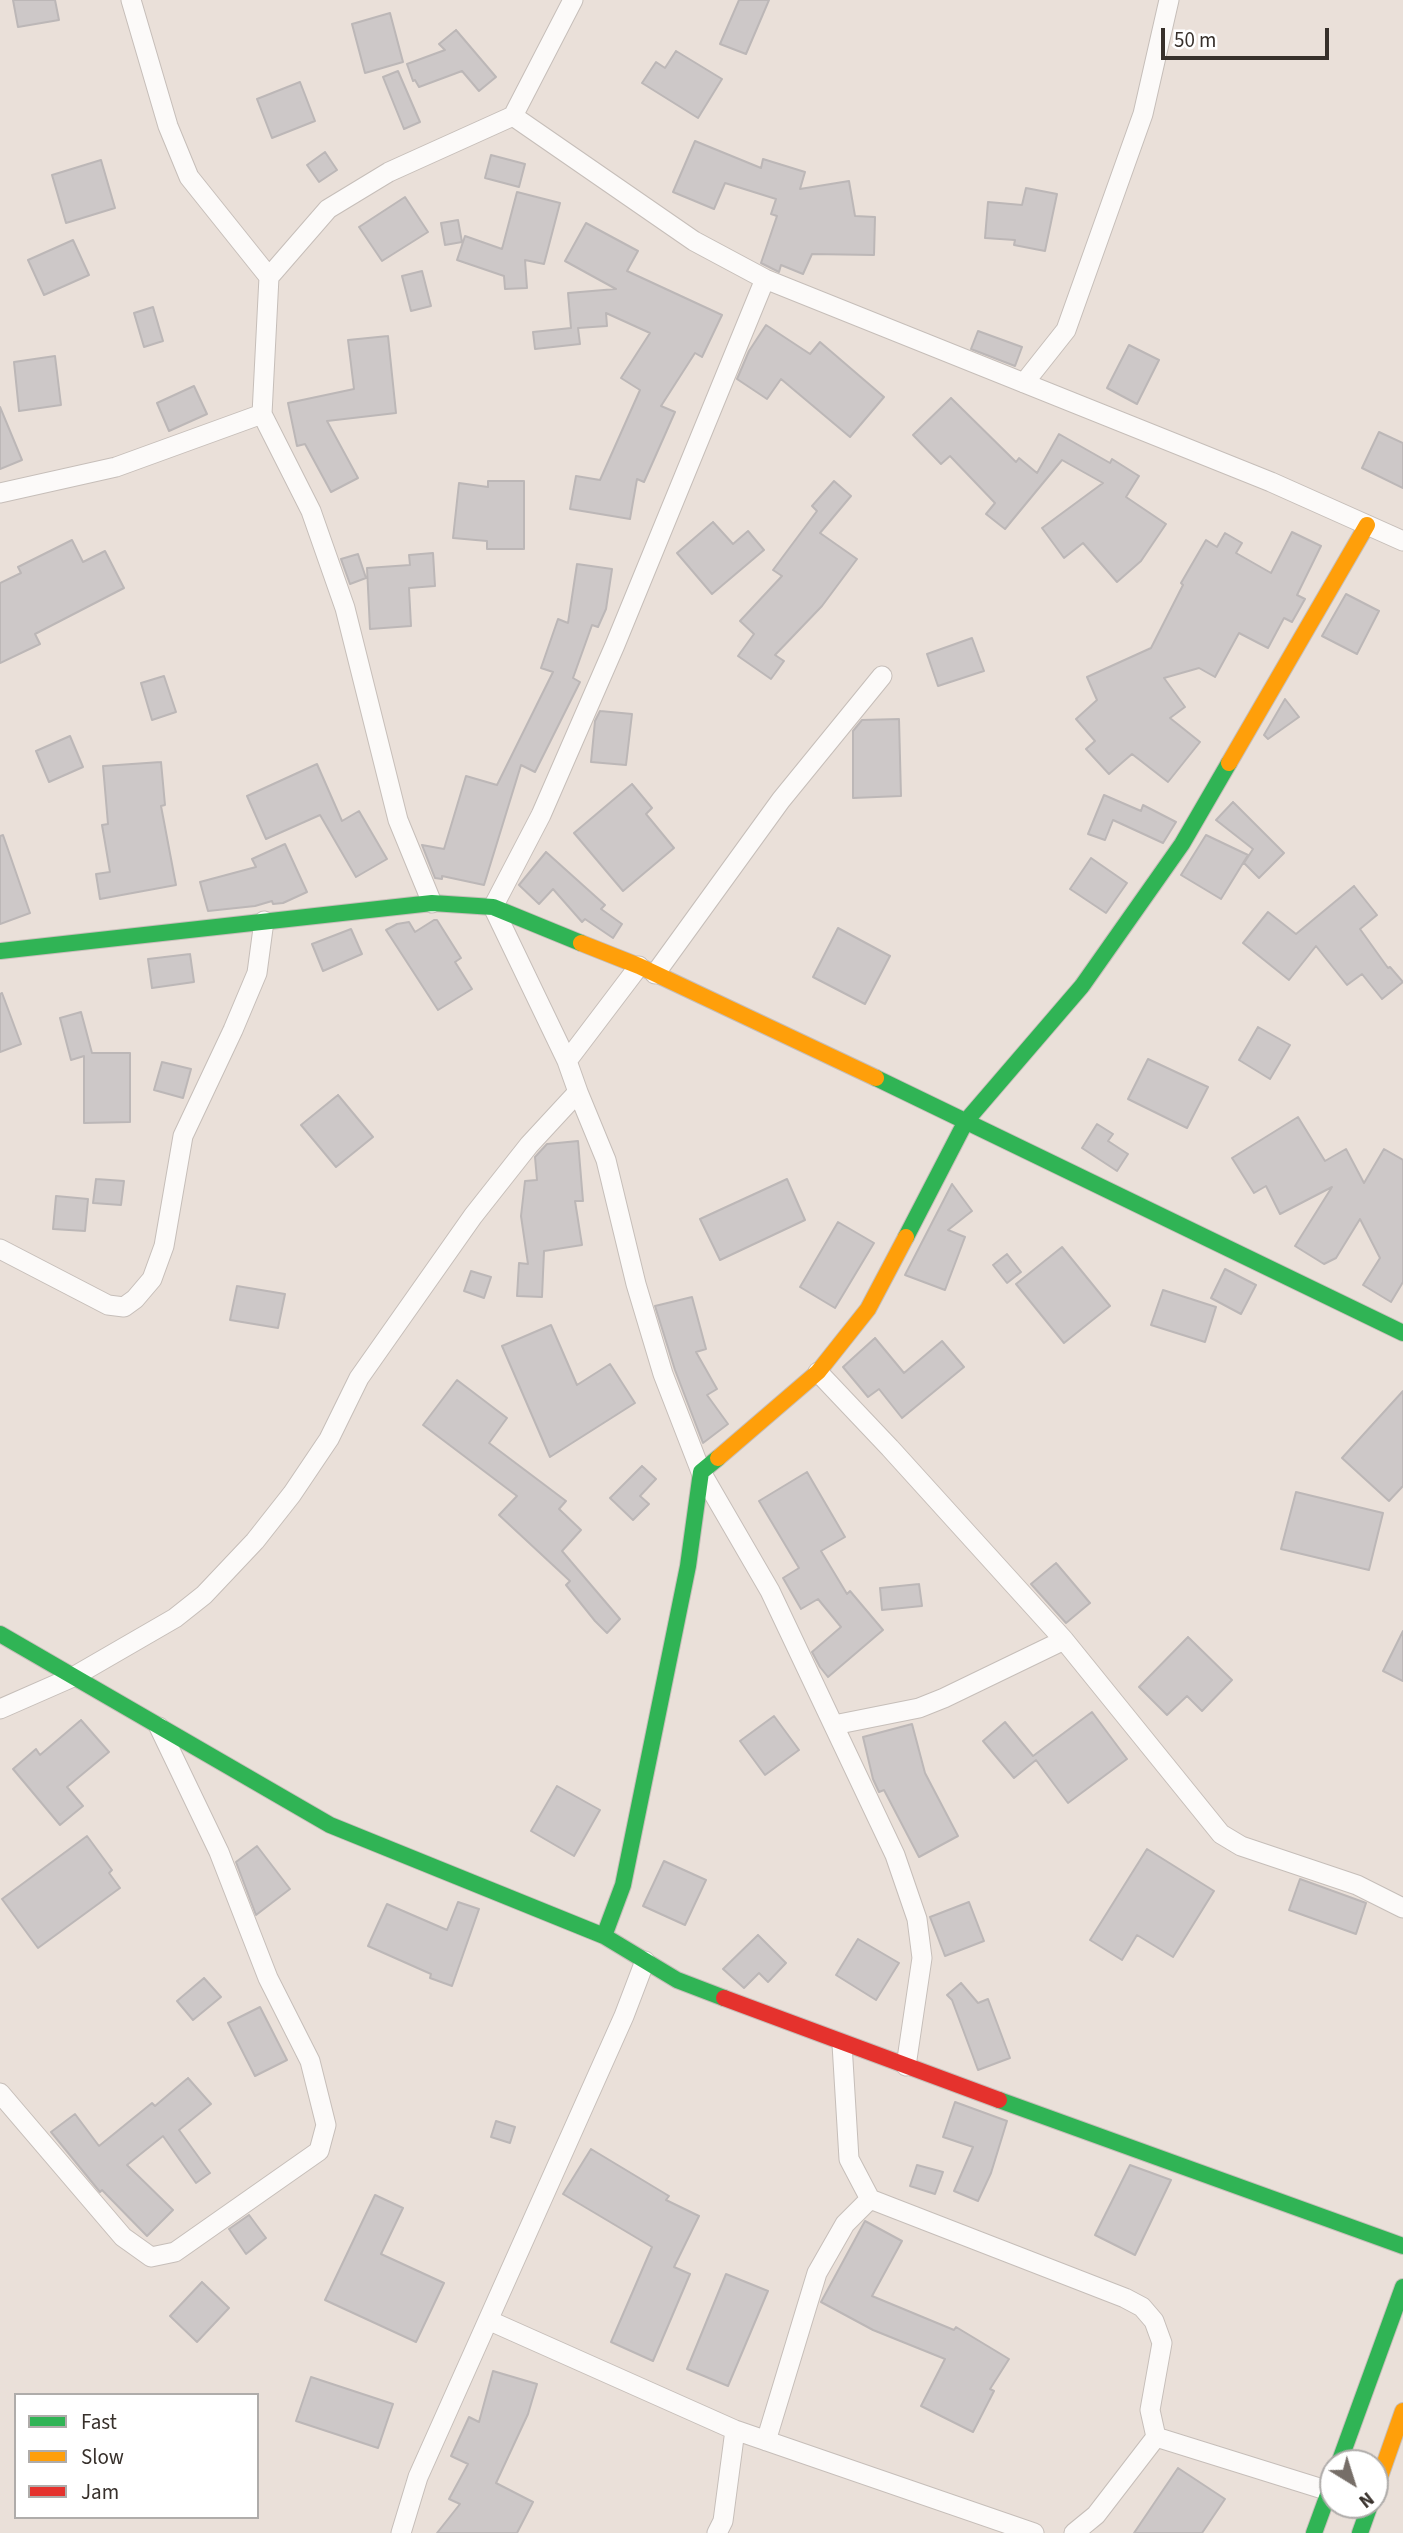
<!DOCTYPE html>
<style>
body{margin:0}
#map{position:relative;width:1403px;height:2533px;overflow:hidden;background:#eae0d9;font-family:"Source Sans 3",sans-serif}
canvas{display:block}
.legend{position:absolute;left:14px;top:2393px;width:245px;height:126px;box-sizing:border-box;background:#fff;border:2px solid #afacaa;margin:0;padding:9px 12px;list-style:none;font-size:21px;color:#37302b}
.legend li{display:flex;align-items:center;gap:14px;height:35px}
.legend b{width:35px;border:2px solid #afacaa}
.north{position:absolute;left:1319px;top:2449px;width:70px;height:70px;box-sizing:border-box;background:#fff;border:2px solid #afacaa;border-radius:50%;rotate:142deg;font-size:19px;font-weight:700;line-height:28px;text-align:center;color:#37302b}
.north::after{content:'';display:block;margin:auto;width:24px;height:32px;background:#766e68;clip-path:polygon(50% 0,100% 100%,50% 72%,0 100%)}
.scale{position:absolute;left:1161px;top:28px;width:168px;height:32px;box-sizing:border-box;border:4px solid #37302b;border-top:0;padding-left:9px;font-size:21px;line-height:24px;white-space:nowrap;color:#37302b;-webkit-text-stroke:5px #fff;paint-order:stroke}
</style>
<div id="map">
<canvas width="1403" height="2533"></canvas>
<ul class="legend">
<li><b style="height:9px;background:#30b455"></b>Fast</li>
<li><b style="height:9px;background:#ff9f0a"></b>Slow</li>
<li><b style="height:9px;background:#e5322d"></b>Jam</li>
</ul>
<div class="north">N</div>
<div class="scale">50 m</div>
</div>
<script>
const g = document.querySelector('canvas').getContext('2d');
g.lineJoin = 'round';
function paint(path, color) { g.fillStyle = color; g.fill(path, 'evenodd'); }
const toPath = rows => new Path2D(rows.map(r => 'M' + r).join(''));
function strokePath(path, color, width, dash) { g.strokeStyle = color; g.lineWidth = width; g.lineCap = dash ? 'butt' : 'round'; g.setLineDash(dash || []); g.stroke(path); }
const building = toPath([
 [13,0,55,0,59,20,18,27,13,0],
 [739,0,769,0,746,54,720,44,739,0],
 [390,13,403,62,365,73,352,24,390,13],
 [456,30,496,77,479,91,462,71,419,87,415,80,413,81,407,64,445,50,439,44,456,30],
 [676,51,722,79,698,118,642,83,656,62,665,68,676,51],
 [398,71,420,122,404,129,383,77,398,71],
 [300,82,315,121,272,138,257,99,300,82],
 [695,141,761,168,763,159,805,172,800,189,849,181,855,216,875,217,874,255,812,254,803,274,781,265,779,272,761,263,777,216,771,214,776,199,725,183,714,209,673,192,695,141],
 [325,152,337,170,319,182,307,165,325,152],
 [491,155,525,164,519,187,485,178,491,155],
 [101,160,115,208,66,223,52,175,101,160],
 [1026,188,1057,194,1045,251,1014,245,1015,240,985,238,988,202,1022,205,1026,188],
 [517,192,560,203,544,264,525,260,527,288,505,289,504,276,457,260,465,236,502,249,517,192],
 [405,197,428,232,382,261,359,227,405,197],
 [458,220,462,242,445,245,441,223,458,220],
 [586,223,638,251,627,271,722,315,702,357,695,353,661,406,675,412,644,482,637,479,630,519,570,509,576,476,600,480,640,390,621,378,650,333,606,313,607,326,578,328,580,344,535,349,533,332,571,328,568,293,616,289,565,261,586,223],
 [73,240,89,275,44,295,28,260,73,240],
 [422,271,431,306,411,311,402,276,422,271],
 [153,307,163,341,144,347,134,313,153,307],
 [766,325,810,354,820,342,884,397,850,437,781,379,767,399,737,379,749,351,766,325],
 [978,331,1022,347,1015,366,971,349,978,331],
 [388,336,396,413,327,421,358,478,331,492,305,444,297,446,288,403,354,389,348,340,388,336],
 [1129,345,1159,360,1137,404,1107,388,1129,345],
 [55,356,61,405,19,411,14,362,55,356],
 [194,386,207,414,169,431,157,403,194,386],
 [951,398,1016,462,1019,458,1037,473,1059,434,1110,463,1112,459,1139,476,1126,497,1166,524,1141,561,1117,582,1083,543,1064,558,1042,528,1103,483,1062,460,1005,529,986,514,995,503,950,456,941,464,913,435,951,398],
 [0,407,22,460,0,469,0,407],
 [1379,432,1403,443,1403,488,1362,468,1379,432],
 [488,481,524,481,524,549,487,549,487,541,453,538,459,483,488,487,488,481],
 [834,481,851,496,820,533,857,559,822,606,775,655,784,661,771,679,738,656,754,634,740,621,782,576,773,570,817,511,812,506,834,481],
 [713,522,733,544,748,531,764,550,712,594,677,553,713,522],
 [1292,532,1321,546,1297,595,1305,599,1292,622,1284,618,1268,648,1239,633,1215,677,1199,668,1164,678,1185,707,1170,718,1200,742,1168,782,1132,754,1109,774,1086,749,1095,741,1076,719,1097,700,1087,677,1151,648,1183,585,1181,583,1206,540,1217,547,1225,533,1242,543,1236,553,1271,573,1292,532],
 [72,540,83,562,105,551,124,588,35,634,40,644,0,663,0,583,21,573,18,567,72,540],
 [433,553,435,586,409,588,411,626,370,629,367,568,410,565,409,555,433,553],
 [358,554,366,578,350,584,341,559,358,554],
 [577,564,612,569,606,609,598,627,592,625,573,678,580,682,535,772,521,765,484,885,442,876,442,879,435,878,422,845,444,849,466,776,497,785,553,672,541,668,558,619,568,623,577,564],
 [1346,594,1379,611,1357,654,1322,636,1346,594],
 [972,638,984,671,938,686,927,654,972,638],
 [164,676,176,712,152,720,141,683,164,676],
 [1285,699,1299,717,1268,739,1264,735,1285,699],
 [600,711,632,714,626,765,591,762,595,721,600,711],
 [899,719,901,796,853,798,853,731,862,720,899,719],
 [70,736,83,767,49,782,36,751,70,736],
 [161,762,165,805,161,806,176,885,100,899,96,874,110,872,102,825,108,824,103,766,161,762],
 [317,764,342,821,359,811,387,859,356,877,320,815,266,839,247,796,317,764],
 [632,784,652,808,646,814,674,848,623,891,574,833,632,784],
 [1104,795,1141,811,1143,805,1176,822,1163,843,1113,820,1105,840,1088,834,1104,795],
 [1233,802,1284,853,1259,878,1244,863,1253,849,1216,820,1233,802],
 [3,835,30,913,0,924,0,836,3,835],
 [1206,835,1248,855,1221,899,1181,875,1206,835],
 [285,844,307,892,283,903,273,904,272,901,255,906,208,911,200,882,256,867,252,859,285,844],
 [546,852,605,905,601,909,622,924,613,938,585,919,582,922,553,889,539,904,519,885,546,852],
 [1091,858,1127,883,1106,913,1070,889,1091,858],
 [1354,886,1377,915,1360,929,1388,968,1390,967,1403,982,1382,999,1362,974,1347,985,1316,946,1289,980,1243,943,1268,912,1296,934,1354,886],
 [434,920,437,920,461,958,455,962,472,989,438,1010,386,930,397,924,409,922,415,932,434,920],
 [838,928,890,956,865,1004,813,977,838,928],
 [351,929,362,954,323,971,312,944,351,929],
 [190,954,194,982,152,988,148,959,190,954],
 [2,993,21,1044,0,1052,0,994,2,993],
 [81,1012,92,1053,130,1053,130,1122,84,1123,84,1056,71,1060,60,1018,81,1012],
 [1258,1027,1290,1045,1270,1079,1239,1060,1258,1027],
 [1148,1059,1208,1087,1187,1128,1128,1099,1148,1059],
 [162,1062,191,1069,183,1098,154,1090,162,1062],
 [338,1095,373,1137,336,1167,301,1125,338,1095],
 [1298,1117,1325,1161,1346,1149,1364,1183,1384,1149,1403,1160,1403,1282,1391,1302,1363,1285,1380,1258,1360,1219,1336,1258,1324,1264,1295,1246,1332,1187,1280,1214,1266,1186,1254,1193,1232,1158,1298,1117],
 [1097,1124,1113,1134,1108,1141,1128,1154,1117,1171,1082,1148,1097,1124],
 [578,1141,583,1201,575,1201,582,1245,544,1251,542,1297,517,1296,519,1263,528,1264,521,1216,525,1181,537,1180,535,1157,547,1144,578,1141],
 [96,1179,124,1181,121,1205,93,1203,96,1179],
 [787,1179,805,1220,720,1260,700,1219,787,1179],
 [952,1184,972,1211,948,1230,965,1237,945,1290,905,1275,952,1184],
 [56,1196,88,1199,85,1231,53,1229,56,1196],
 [838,1222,874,1243,835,1308,800,1287,838,1222],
 [1062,1247,1110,1306,1064,1343,1016,1284,1062,1247],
 [1007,1254,1021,1272,1007,1283,993,1265,1007,1254],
 [1225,1269,1256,1285,1241,1314,1211,1298,1225,1269],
 [471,1271,491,1277,484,1298,464,1291,471,1271],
 [237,1286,285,1294,278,1328,230,1320,237,1286],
 [1163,1290,1216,1307,1205,1342,1151,1325,1163,1290],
 [692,1297,706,1349,696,1352,717,1389,707,1395,728,1424,703,1443,675,1370,655,1306,692,1297],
 [551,1325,577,1385,610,1364,635,1403,550,1457,502,1346,551,1325],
 [875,1338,904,1373,942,1341,964,1367,902,1418,879,1389,868,1397,843,1367,875,1338],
 [457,1380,507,1418,489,1443,566,1501,559,1509,581,1530,562,1551,620,1619,607,1633,595,1621,566,1585,570,1581,499,1515,517,1496,423,1425,457,1380],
 [1403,1391,1403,1486,1389,1501,1342,1458,1403,1391],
 [642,1466,656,1479,640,1496,649,1504,633,1520,610,1498,642,1466],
 [807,1472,845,1537,821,1551,847,1594,850,1591,883,1630,828,1677,820,1667,812,1652,841,1627,818,1599,801,1609,783,1578,799,1568,759,1501,807,1472],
 [1296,1492,1383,1513,1369,1570,1281,1549,1296,1492],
 [1056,1563,1090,1603,1066,1623,1031,1584,1056,1563],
 [919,1584,922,1606,882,1610,880,1588,919,1584],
 [1403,1631,1403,1681,1383,1671,1403,1631],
 [1188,1637,1232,1680,1202,1711,1187,1696,1167,1715,1139,1687,1188,1637],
 [1092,1712,1127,1759,1068,1803,1036,1760,1014,1778,983,1741,1005,1722,1033,1756,1092,1712],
 [774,1716,799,1750,765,1775,740,1741,774,1716],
 [81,1720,109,1752,67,1787,83,1806,60,1825,13,1769,36,1749,40,1755,81,1720],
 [912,1724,925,1773,958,1836,919,1857,884,1790,879,1792,873,1779,863,1737,912,1724],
 [557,1786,600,1810,574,1856,531,1831,557,1786],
 [87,1836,112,1870,109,1873,120,1888,38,1948,2,1899,87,1836],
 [257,1846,290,1889,256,1915,236,1862,257,1846],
 [1147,1849,1214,1891,1173,1957,1137,1935,1122,1960,1090,1940,1147,1849],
 [664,1861,706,1880,685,1925,643,1906,664,1861],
 [1300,1879,1366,1903,1356,1934,1289,1910,1300,1879],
 [458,1902,479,1909,452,1986,430,1978,431,1974,368,1946,387,1904,447,1930,458,1902],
 [969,1902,984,1941,945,1956,930,1917,969,1902],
 [758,1935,786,1963,768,1982,759,1973,744,1988,723,1969,758,1935],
 [858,1939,899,1963,876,2000,836,1975,858,1939],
 [204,1978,221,1997,193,2020,177,2001,204,1978],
 [961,1983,978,2003,988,1999,1010,2058,978,2070,952,2000,947,1995,961,1983],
 [260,2007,287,2060,255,2076,228,2023,260,2007],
 [188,2078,211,2104,179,2130,210,2173,196,2183,163,2136,127,2165,173,2210,147,2236,102,2190,100,2192,51,2132,75,2114,99,2146,152,2103,155,2106,188,2078],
 [955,2102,1007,2121,991,2173,978,2201,954,2191,973,2147,943,2137,955,2102],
 [496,2121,515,2127,510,2143,491,2137,496,2121],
 [591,2149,669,2196,666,2200,699,2216,674,2267,690,2274,653,2361,611,2342,652,2247,563,2194,591,2149],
 [917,2165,943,2172,935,2194,910,2186,917,2165],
 [1130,2165,1171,2180,1135,2255,1095,2235,1130,2165],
 [375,2195,403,2208,381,2254,444,2283,416,2342,325,2300,375,2195],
 [249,2215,266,2238,246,2254,229,2229,249,2215],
 [865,2221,902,2241,872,2296,954,2330,956,2327,1009,2359,990,2389,994,2391,973,2432,921,2406,945,2359,873,2330,821,2302,865,2221],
 [726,2274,768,2291,728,2386,687,2369,726,2274],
 [202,2282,229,2308,197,2342,170,2316,202,2282],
 [493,2371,537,2384,528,2414,496,2483,533,2502,517,2533,437,2533,460,2504,449,2499,468,2464,451,2456,469,2417,479,2422,493,2371],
 [311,2377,393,2404,378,2448,296,2421,311,2377],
 [1178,2468,1225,2499,1202,2533,1134,2533,1178,2468]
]);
paint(building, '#cdc8c8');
strokePath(building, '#bcb7b7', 2);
const street = toPath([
 [131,0,168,126,189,177,269,277],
 [513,116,694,241,765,279,1271,482,1403,541],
 [1024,383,1066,330,1143,114,1169,0],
 [0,493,116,467,262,414],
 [432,903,398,820,345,608,311,511,262,414,269,277,328,209,389,172,513,116,573,0],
 [655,974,781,800,882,676],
 [567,1061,639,966],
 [578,1092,606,1160,636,1284,663,1374,701,1472,770,1591,895,1855,917,1919,922,1958,906,2066],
 [0,1249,108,1305,124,1307,135,1299,152,1279,164,1246,183,1136,233,1030,257,973,264,921],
 [818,1372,890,1448,1064,1640,1221,1834,1241,1846,1357,1885,1403,1908],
 [0,1709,73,1677,175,1618,204,1595,255,1541,292,1494,329,1439,359,1378,473,1216,529,1145,578,1092,567,1061,493,907,541,815,615,645,765,279],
 [834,1725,919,1708,944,1698,1064,1640],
 [842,2044,849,2159,870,2199,1125,2298,1142,2307,1154,2321,1162,2343,1150,2410,1156,2437],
 [0,2093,123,2237,151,2257,175,2252,319,2151,326,2125,310,2061,268,1978,219,1852,159,1727],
 [488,2320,735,2430,1034,2533],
 [1156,2437,1329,2491],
 [766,2441,817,2273,845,2224,870,2199],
 [401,2533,418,2477,624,2016,645,1961],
 [717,2533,723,2521,735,2430],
 [1074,2533,1096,2515,1156,2437]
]);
const fast = toPath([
 [0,951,432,903,493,907,581,943],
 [876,1078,1403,1333],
 [906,1237,966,1121,1082,986,1182,844,1229,763],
 [0,1634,330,1825,604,1936,677,1980,724,1998],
 [604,1936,623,1885,688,1566,701,1472,718,1458],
 [999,2100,1403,2246],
 [1339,2463,1403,2287],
 [1314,2533,1333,2481],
 [1360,2533,1370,2505]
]);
const slow = toPath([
 [1229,763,1367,525],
 [581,943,639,966,876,1078],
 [718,1458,818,1372,868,1309,906,1237],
 [1375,2491,1403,2411]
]);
const jam = toPath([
 [724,1998,999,2100]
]);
strokePath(street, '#c6beb9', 21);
strokePath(fast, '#c6beb9', 18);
strokePath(slow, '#c6beb9', 18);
strokePath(jam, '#c6beb9', 18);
strokePath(street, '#fcfaf9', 19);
strokePath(fast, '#30b455', 16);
strokePath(slow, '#ff9f0a', 16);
strokePath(jam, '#e5322d', 16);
</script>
